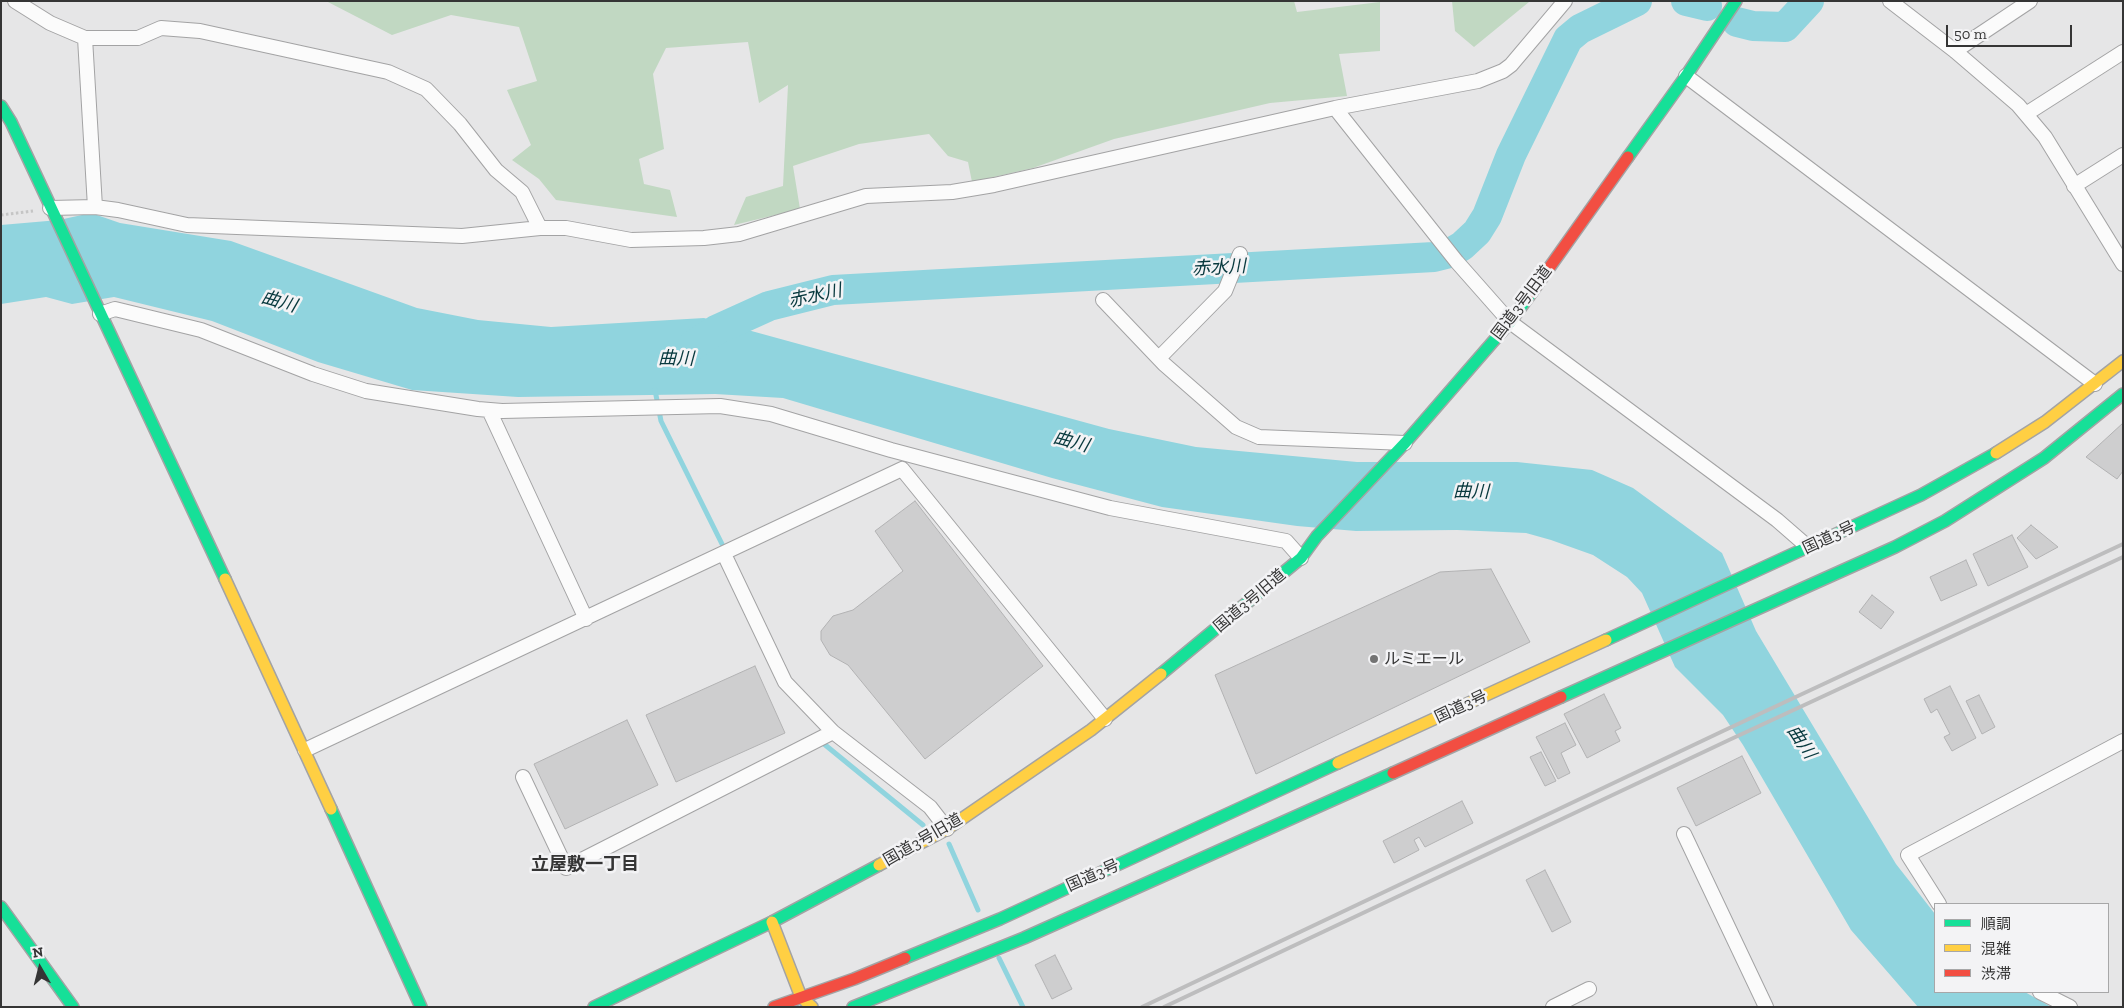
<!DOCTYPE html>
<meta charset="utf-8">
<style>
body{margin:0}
#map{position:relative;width:2124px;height:1008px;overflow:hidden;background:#e6e6e7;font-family:"Zilla Slab","Noto Sans JP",serif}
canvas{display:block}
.frame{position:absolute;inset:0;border:2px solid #353535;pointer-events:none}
.legend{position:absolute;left:1934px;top:903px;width:175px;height:90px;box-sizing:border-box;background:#f3f3f5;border:1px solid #a7a7a8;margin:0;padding:6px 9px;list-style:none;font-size:15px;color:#353535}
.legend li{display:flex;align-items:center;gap:10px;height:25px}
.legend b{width:25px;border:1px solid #a7a7a8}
.north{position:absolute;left:15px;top:943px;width:50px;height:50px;-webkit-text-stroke:4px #f3f3f5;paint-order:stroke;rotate:352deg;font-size:14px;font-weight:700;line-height:20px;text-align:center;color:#353535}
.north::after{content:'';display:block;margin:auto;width:18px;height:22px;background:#353535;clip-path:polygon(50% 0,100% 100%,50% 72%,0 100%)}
.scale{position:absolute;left:1946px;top:25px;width:126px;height:22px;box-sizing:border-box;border:2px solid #353535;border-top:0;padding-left:6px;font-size:15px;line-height:18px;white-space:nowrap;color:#353535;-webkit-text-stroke:4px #f3f3f5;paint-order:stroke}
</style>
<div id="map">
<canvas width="2124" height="1008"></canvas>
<div class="frame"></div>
<ul class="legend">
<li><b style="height:6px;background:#16e098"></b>順調</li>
<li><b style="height:6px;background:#ffcf43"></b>混雑</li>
<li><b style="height:6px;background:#f24e42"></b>渋滞</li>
</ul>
<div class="north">N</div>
<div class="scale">50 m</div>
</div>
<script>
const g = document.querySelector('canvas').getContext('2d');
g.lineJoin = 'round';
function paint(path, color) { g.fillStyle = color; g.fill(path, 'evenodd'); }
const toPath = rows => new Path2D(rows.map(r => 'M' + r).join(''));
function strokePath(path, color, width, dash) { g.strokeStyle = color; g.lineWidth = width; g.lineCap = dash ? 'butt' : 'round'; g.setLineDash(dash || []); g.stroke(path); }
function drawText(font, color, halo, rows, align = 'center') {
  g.font = font + ' "Zilla Slab","Noto Sans JP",serif'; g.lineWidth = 5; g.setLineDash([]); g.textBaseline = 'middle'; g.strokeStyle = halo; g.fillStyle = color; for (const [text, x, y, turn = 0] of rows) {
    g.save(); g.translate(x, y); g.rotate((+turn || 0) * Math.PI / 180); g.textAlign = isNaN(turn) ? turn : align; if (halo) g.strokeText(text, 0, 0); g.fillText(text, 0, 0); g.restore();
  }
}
paint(toPath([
 [326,1,1294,1,1297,12,1380,2,1380,51,1339,54,1347,96,1270,103,1114,139,1033,168,972,182,968,162,948,156,929,134,859,144,793,166,800,209,734,225,746,197,783,186,788,85,759,103,748,42,666,48,653,74,664,149,639,159,644,184,670,190,677,217,556,200,539,179,512,160,531,145,507,90,537,81,519,27,451,15,392,35],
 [1452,1,1529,1,1529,2,1474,47,1455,31]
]), '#c1d8c2');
paint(toPath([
 [91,213,120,223,231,241,417,308,478,320,551,327,704,318,1109,429,1196,447,1357,462,1517,462,1592,470,1633,488,1722,553,1756,631,1896,864,1935,914,1935,992,2025,992,2051,1007,1918,1007,1851,930,1743,745,1723,715,1675,667,1642,593,1627,577,1593,555,1551,540,1526,533,1457,530,1356,531,1297,526,1162,507,1052,478,783,398,715,394,518,397,412,390,318,362,212,321,114,297,72,304,46,297,1,304,1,225,59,220]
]), '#90d4de');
strokePath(toPath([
 [655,390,661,421,722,544],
 [824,744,923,825],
 [949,844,978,910],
 [999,958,1023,1007]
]), '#90d4de', 5);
strokePath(toPath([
 [1686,1,1707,6],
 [1737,22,1753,26,1785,27,1809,1],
 [692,346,716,330,769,306,833,290,1434,257,1450,253,1462,246,1477,232,1487,216,1511,155,1568,39,1580,29,1637,1]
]), '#90d4de', 30);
const building = toPath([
 [2123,423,2123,471,2117,479,2086,457,2123,423],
 [915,501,1043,666,925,759,848,665,830,655,821,640,821,631,833,616,853,610,903,571,875,531,915,501],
 [2031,525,2058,547,2036,559,2017,538,2031,525],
 [2012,535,2028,567,1988,586,1973,554,2012,535],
 [1966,560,1977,585,1941,601,1930,577,1966,560],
 [1491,569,1530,642,1256,774,1215,675,1440,572,1491,569],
 [1872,595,1894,612,1881,629,1859,612,1872,595],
 [755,666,785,733,676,782,646,715,755,666],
 [1950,686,1976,738,1952,751,1944,737,1950,734,1937,709,1931,713,1924,699,1950,686],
 [1604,694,1621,728,1615,731,1620,741,1587,758,1564,714,1604,694],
 [1979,695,1995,727,1982,734,1966,701,1979,695],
 [627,720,658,785,565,829,534,764,627,720],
 [1565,723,1576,745,1561,753,1570,773,1558,779,1536,737,1565,723],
 [1541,752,1556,781,1545,786,1530,757,1541,752],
 [1742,756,1761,793,1696,826,1677,788,1742,756],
 [1462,801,1473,823,1425,847,1419,837,1414,840,1419,850,1394,863,1383,841,1462,801],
 [1545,870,1571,922,1552,932,1526,880,1545,870],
 [1055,955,1072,989,1052,999,1035,965,1055,955]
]);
paint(building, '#cececf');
strokePath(building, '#b2b2b3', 1);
const street = toPath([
 [15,1,50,23,85,38,138,38,161,28,200,31,388,72,426,89,460,124,496,170,522,192,540,228],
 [1890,1,1955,51,2018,105,2045,137,2123,264],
 [85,38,95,207],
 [1955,51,2030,1],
 [1686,76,2095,384],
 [1335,108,1457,262,1510,322,1777,520,1808,547],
 [2026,114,2123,52],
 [2074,186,2123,155],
 [50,208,95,207,118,210,187,225,462,236,540,228,566,228,631,240,704,238,739,234,866,196,952,192,994,185,1335,108,1478,81,1503,71,1511,65,1565,1],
 [1103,300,1164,364,1236,427,1259,437,1405,443],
 [100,314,115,309,201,330,313,374,366,391,478,409,502,411,720,406,771,414,891,450,1110,508,1286,541,1301,558],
 [1159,358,1225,291,1240,254],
 [489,410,586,619],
 [724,554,785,682,833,732,930,807,947,829],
 [305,750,902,469,1105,719],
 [523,777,566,868,833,732],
 [1684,834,1766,1007],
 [1939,904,1908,855,2123,741],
 [2040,992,2070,1007],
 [1553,1007,1589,989]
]);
const fast = toPath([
 [1,106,11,122,225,579],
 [1628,157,1686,76,1736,1],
 [1606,640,1921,495,1996,453],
 [1161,674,1301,558,1317,536,1405,443,1510,322,1532,292],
 [1561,697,1895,547,1945,521,2044,458,2123,394],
 [331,809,421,1007],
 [1,907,73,1007],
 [905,958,1000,919,1338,763],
 [594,1007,772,922,879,865],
 [853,1007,1024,938,1393,773]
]);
const slow = toPath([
 [1996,453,2045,422,2123,361],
 [225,579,331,809],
 [1338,763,1606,640],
 [879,865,947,829,1091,730,1161,674],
 [772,922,801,997,812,1007]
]);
const jam = toPath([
 [1532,292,1628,157],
 [1393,773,1561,697],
 [774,1007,854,979,905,958]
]);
strokePath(street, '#a3a3a4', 16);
strokePath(fast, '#a3a3a4', 14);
strokePath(slow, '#a3a3a4', 14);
strokePath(jam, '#a3a3a4', 14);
strokePath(toPath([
 [1,215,33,211]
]), '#c5c5c5', 3, [2.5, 2.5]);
strokePath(street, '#fbfbfb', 14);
strokePath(fast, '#16e098', 11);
strokePath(slow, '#ffcf43', 11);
strokePath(jam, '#f24e42', 11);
strokePath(toPath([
 [1142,1007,1723,731,2123,544],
 [1164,1007,1729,740,2123,557]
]), '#bdbdbe', 4);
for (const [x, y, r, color] of [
 [1374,659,5,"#737373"]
]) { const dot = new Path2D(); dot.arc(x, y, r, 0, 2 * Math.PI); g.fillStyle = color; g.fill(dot); strokePath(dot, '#f3f3f5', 2); }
drawText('16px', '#353535', '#f3f3f5', [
 ["国道3号旧道",1522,303,-53],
 ["国道3号",1829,538,-25],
 ["国道3号旧道",1250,601,-40],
 ["国道3号",1461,707,-25],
 ["国道3号旧道",923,840,-30],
 ["国道3号",1093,876,-24]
]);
drawText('16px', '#353535', '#f3f3f5', [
 ["ルミエール",1384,659]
], 'left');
drawText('italic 18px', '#08393e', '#f3f3f5', [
 ["赤水川",1219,268,-3],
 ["赤水川",815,296,-12],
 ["曲川",279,302,16],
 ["曲川",676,359,1],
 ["曲川",1071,442,15],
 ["曲川",1471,492,1],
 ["曲川",1801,742,56]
]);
drawText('bold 18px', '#353535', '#f3f3f5', [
 ["立屋敷一丁目",585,865]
]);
</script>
